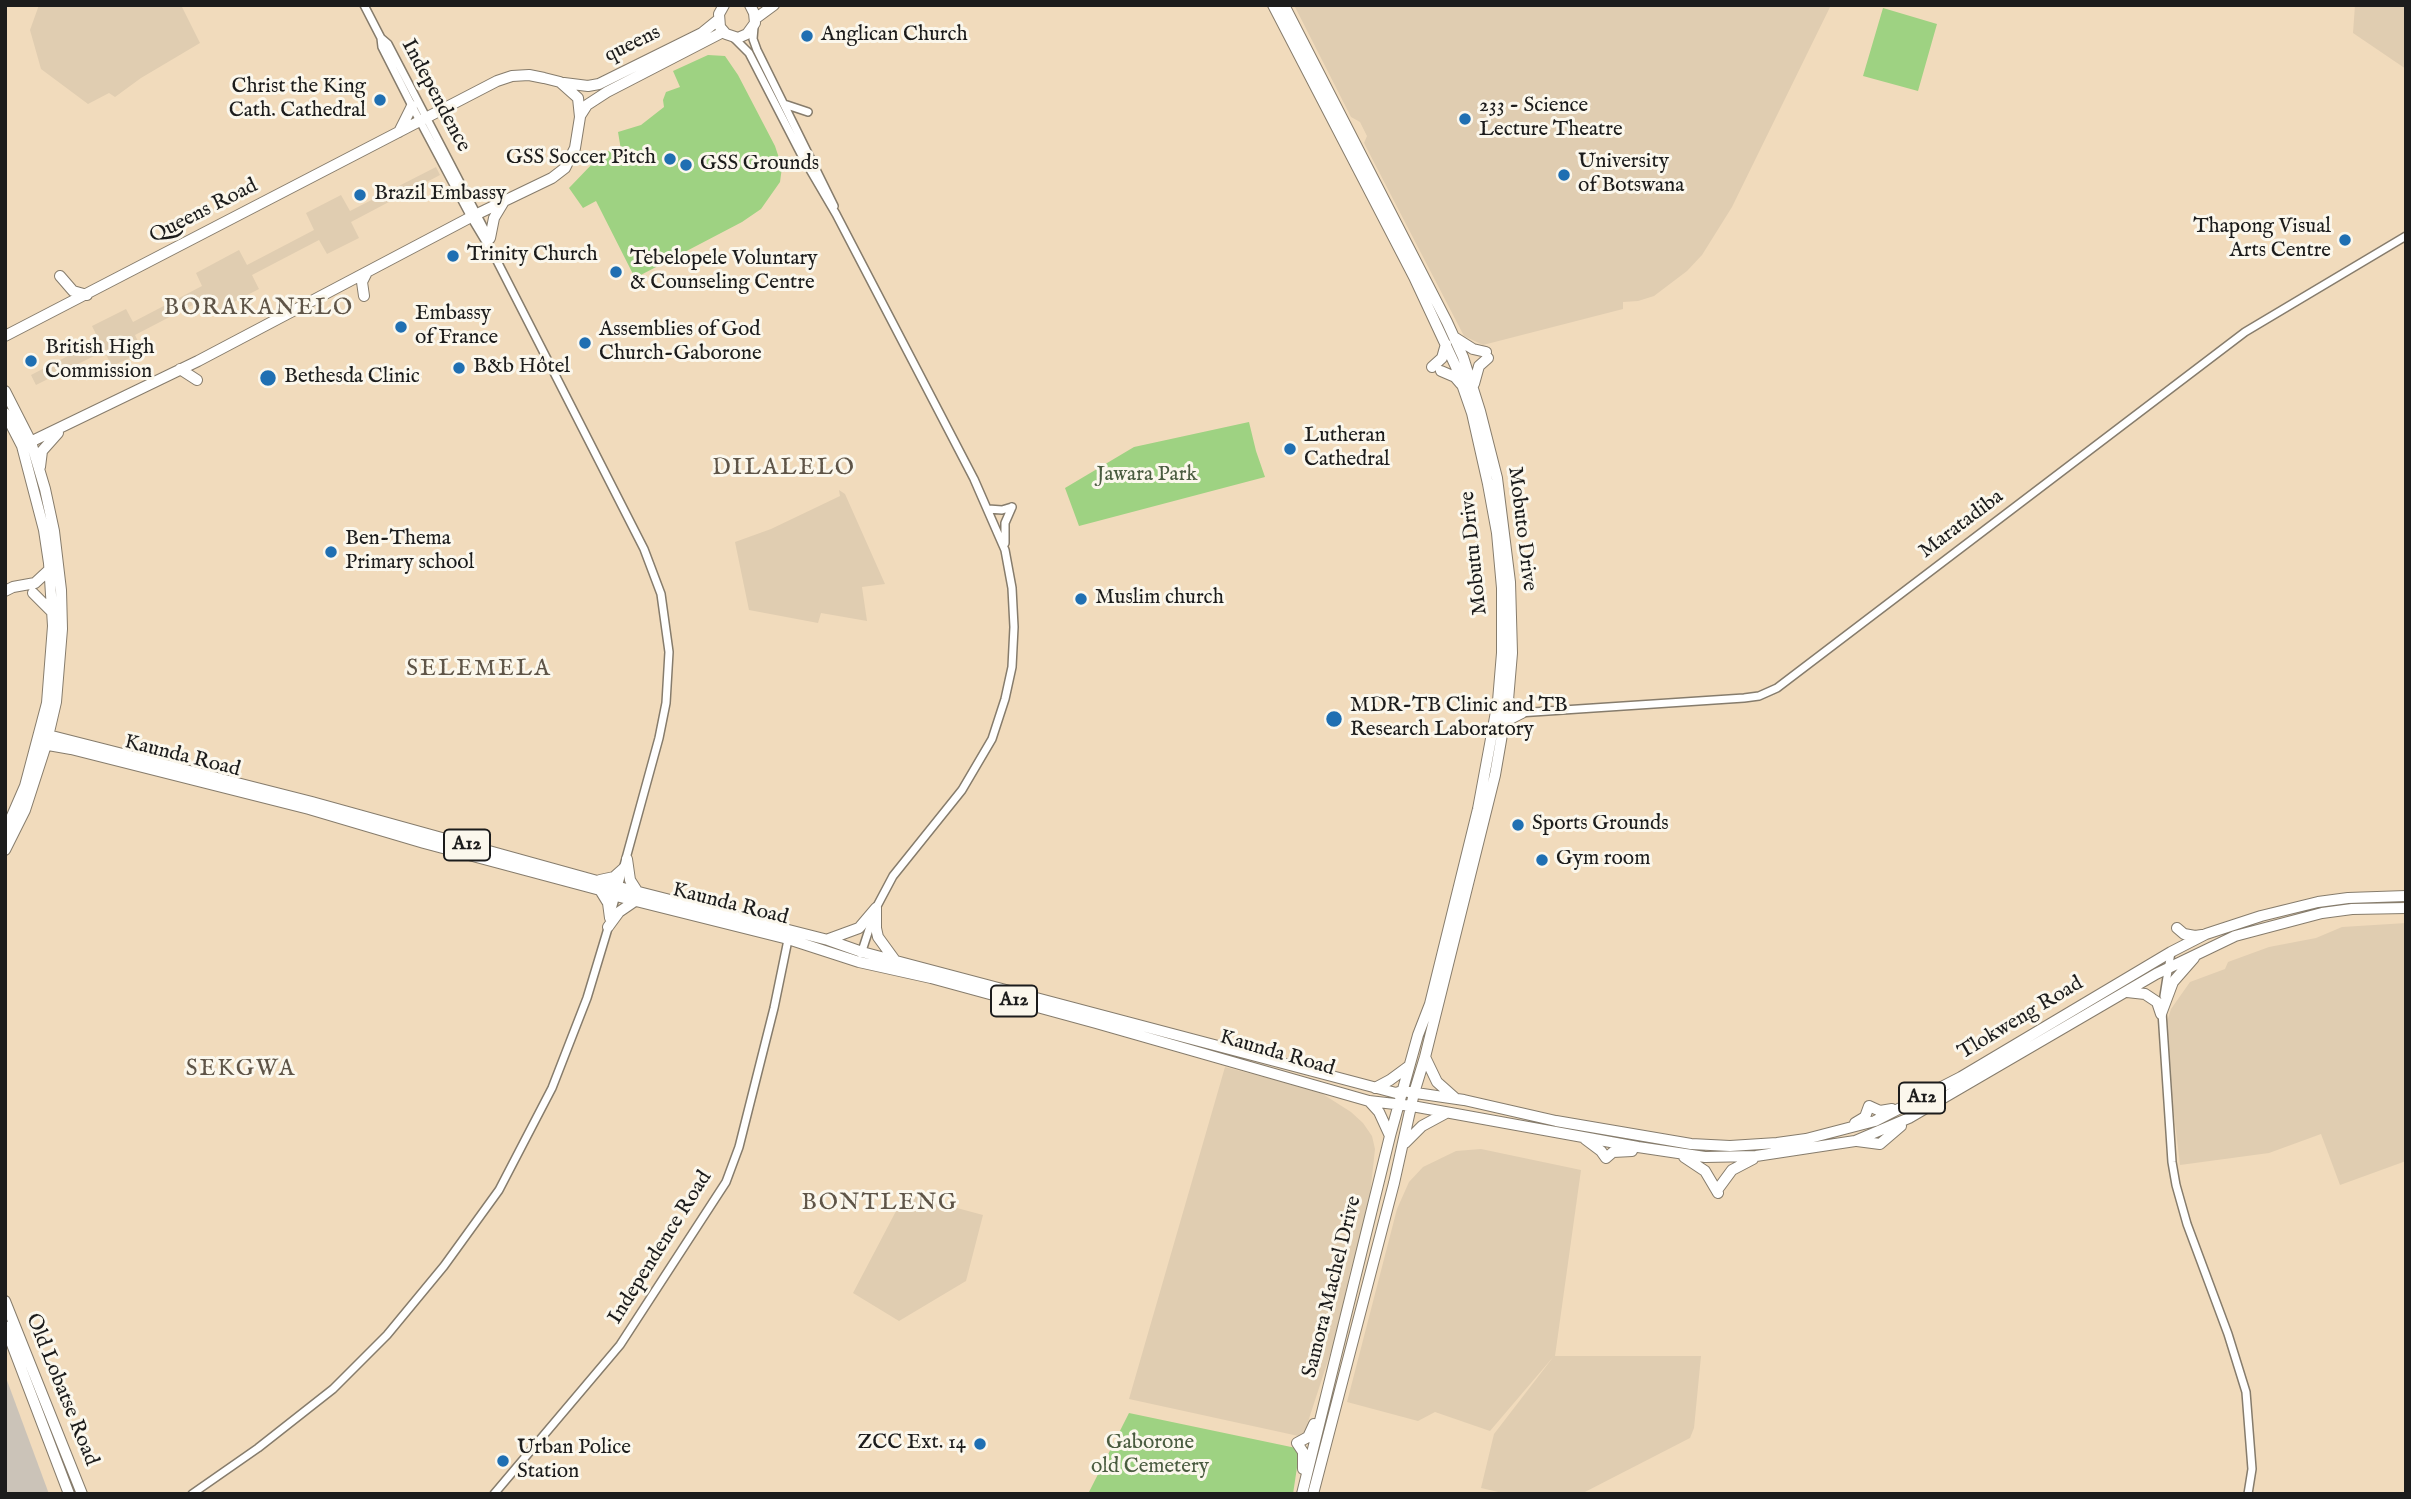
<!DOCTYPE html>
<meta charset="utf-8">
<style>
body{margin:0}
#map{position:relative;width:2411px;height:1499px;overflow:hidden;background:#f1dbbc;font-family:"IM FELL English",serif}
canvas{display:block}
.frame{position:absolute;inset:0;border:7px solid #1c1c1c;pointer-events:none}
</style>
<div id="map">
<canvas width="2411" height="1499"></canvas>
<div class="frame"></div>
</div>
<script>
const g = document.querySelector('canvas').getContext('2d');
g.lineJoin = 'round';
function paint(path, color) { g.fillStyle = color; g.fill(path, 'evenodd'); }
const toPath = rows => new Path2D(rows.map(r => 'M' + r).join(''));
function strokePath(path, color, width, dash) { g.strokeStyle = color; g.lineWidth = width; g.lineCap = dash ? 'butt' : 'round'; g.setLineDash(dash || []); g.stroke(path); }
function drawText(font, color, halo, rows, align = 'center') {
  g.font = font + ' "IM FELL English",serif'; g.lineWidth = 6; g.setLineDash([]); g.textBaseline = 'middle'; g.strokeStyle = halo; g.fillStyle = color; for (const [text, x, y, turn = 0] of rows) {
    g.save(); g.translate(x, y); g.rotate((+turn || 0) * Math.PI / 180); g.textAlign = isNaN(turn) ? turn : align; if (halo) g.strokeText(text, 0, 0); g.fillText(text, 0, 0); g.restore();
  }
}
paint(toPath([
 [39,5,181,5,200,43,141,78,115,97,109,93,88,104,41,69,30,30],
 [1294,5,1831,5,1732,207,1702,255,1687,271,1654,296,1638,301,1623,302,1623,309,1483,345,1464,336,1364,143,1367,136,1360,122,1351,117],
 [2355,5,2406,5,2406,69,2353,33],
 [436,167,440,175,351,222,359,238,327,254,319,240,252,275,259,289,216,311,208,297,135,335,143,352,112,366,104,351,36,385,31,375,99,340,92,326,126,309,133,322,202,286,196,273,239,250,247,265,314,230,306,213,341,195,350,211],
 [839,490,845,494,885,584,862,587,867,621,821,613,818,623,749,610,735,542,771,529,840,496],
 [2406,923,2406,1161,2340,1185,2321,1134,2269,1153,2180,1165,2164,1031,2171,1009,2190,982,2225,969,2228,962,2269,947,2316,938,2342,927],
 [1225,1067,1318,1091,1351,1112,1363,1123,1372,1136,1375,1149,1368,1214,1350,1272,1336,1336,1303,1437,1129,1399],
 [1481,1149,1581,1170,1555,1356,1701,1356,1694,1428,1690,1438,1581,1494,1507,1494,1481,1488,1494,1434,1554,1356,1490,1431,1435,1412,1418,1421,1347,1402,1397,1209,1409,1182,1423,1167,1456,1151],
 [905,1194,983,1215,966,1281,899,1321,853,1293]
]), '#e0cdb1');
paint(toPath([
 [5,1375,49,1494,5,1494]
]), '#cbc3b8');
paint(toPath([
 [1883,8,1937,24,1918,91,1863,76],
 [708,55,725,56,738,75,775,146,782,167,780,182,761,209,742,222,635,278,596,201,583,208,569,188,594,162,600,152,621,150,618,132,641,125,664,107,663,100,666,92,680,87,673,71],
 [1249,422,1256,451,1265,477,1079,526,1065,488,1134,447],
 [1129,1413,1296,1448,1299,1454,1293,1494,1088,1494]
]), '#9ed282');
const minor = toPath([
 [364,5,381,38,388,44,490,240],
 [754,27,753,39,757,50,834,206],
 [381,38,382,47,412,106,471,217,495,257,644,549,661,594,669,652,666,703,659,738,611,913],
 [734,38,749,53,802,156,836,214,974,479,1005,550,1012,588,1014,627,1012,667,1005,699,992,739,962,790,893,876,876,908,861,954],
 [784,104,808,112],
 [988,509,1002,510,1012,507],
 [1005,543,1005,523,1012,507],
 [1518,713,1744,698,1759,696,1777,688,2245,332,2406,236],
 [2164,996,2171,952],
 [2162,1012,2172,1162,2176,1185,2187,1224,2228,1334,2246,1392,2252,1469,2248,1494],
 [192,1494,258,1448,333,1389,387,1335,444,1266,499,1190,552,1088,587,998,609,925],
 [494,1494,620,1345,726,1182,739,1147,774,1008,789,935]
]);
const major = toPath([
 [724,5,719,14,720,27,726,34,738,38,747,34,755,23,754,13,750,5],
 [1273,5,1414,277,1456,367,1472,413,1488,484,1497,533,1502,588,1502,653,1498,701,1478,809,1430,1004,1418,1035,1390,1136,1302,1494],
 [1284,5,1447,322,1463,357,1480,411,1497,478,1510,582,1512,653,1508,700,1495,775,1425,1057,1414,1093,1394,1183,1313,1494],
 [755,19,774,5],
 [564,83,588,86,599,84,702,33,718,20],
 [580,116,587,105,607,92,723,32],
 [399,132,412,106],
 [490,238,494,218,503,203],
 [60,276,73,291,87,295],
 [364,296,362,282,367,272],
 [5,336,497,81,512,76,529,75,544,78,560,82,578,98,580,117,575,148,565,168,552,178,471,217,198,361,22,446],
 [1454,337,1473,349,1486,352],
 [1432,367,1442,358,1446,344],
 [180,369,197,380],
 [1441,371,1455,377,1461,384],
 [1474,384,1479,366,1488,358],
 [5,391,31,442,45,489,54,531,61,590,62,629,56,702,46,745,25,810,5,850],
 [5,413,22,446,44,530,49,563,53,626,47,703,25,786,5,832],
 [40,467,42,451,58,433],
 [5,591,13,587,35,583,49,570],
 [33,593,52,612],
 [1505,726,1510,719,1522,713,1514,708,1508,699],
 [40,733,312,802,619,887,828,940,862,952,1396,1093,1402,1091,1464,1100,1556,1121,1691,1144,1730,1146,1777,1143,1806,1139,1875,1121,1961,1077,2171,952,2206,934,2261,916,2318,902,2348,898,2406,896],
 [37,743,71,749,309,809,424,843,600,890,616,896,788,939,859,962,931,978,1096,1023,1369,1101,1412,1106,1638,1147,1705,1157,1756,1156,1855,1141,1909,1118,2156,974,2235,936,2322,913,2352,909,2406,908],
 [627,859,630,880,637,891],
 [600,880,614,877,624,868],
 [600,890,608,903,610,918],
 [876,908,876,928,878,937,894,959],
 [608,927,619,912,635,901],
 [2177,928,2184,934,2195,936,2202,935],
 [829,939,859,928,876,908],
 [2127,992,2145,994,2157,1002,2161,1014],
 [2161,1014,2173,982,2194,958],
 [1425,1057,1437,1082,1455,1098],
 [1375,1088,1390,1080,1409,1066],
 [1369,1101,1379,1112,1390,1136],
 [1855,1123,1865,1117,1869,1106,1880,1111,1892,1109],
 [1585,1139,1601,1151,1606,1158,1613,1152,1632,1151],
 [1857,1141,1880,1144,1901,1126],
 [1405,1143,1422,1126,1446,1113],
 [1684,1157,1705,1171,1718,1193],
 [1718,1189,1732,1170,1753,1159],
 [5,1301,82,1494],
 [5,1326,69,1494],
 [1303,1469,1303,1452,1297,1443,1308,1437,1314,1424]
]);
strokePath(minor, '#867c6c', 10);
strokePath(major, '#867c6c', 12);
strokePath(minor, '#fff', 7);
strokePath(major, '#fff', 10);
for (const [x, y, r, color] of [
 [807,36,7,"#1f6fb2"],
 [380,100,7,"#1f6fb2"],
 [1465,119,7,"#1f6fb2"],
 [670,159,7,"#1f6fb2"],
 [686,165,7,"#1f6fb2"],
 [1564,175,7,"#1f6fb2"],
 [360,195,7,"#1f6fb2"],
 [2345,240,7,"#1f6fb2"],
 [453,256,7,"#1f6fb2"],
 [616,272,7,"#1f6fb2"],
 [401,327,7,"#1f6fb2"],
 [585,343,7,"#1f6fb2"],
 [31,361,7,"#1f6fb2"],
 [459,368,7,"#1f6fb2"],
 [268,378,9,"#1f6fb2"],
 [1290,449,7,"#1f6fb2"],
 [331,552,7,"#1f6fb2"],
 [1081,599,7,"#1f6fb2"],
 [1334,719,9,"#1f6fb2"],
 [1518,825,7,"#1f6fb2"],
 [1542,860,7,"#1f6fb2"],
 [980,1444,7,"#1f6fb2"],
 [503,1461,7,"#1f6fb2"]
]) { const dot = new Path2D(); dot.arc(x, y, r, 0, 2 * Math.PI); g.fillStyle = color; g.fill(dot); strokePath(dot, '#fbf7ec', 2.5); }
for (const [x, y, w] of [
 [467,845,46],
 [1014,1001,46],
 [1922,1098,46]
]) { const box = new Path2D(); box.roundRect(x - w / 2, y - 15.5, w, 31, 5); g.fillStyle = '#fbf7ec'; g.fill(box); strokePath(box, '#1c1c1c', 2); }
drawText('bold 19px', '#1c1c1c', null, [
 ["A12",467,845],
 ["A12",1014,1001],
 ["A12",1922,1098]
]);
drawText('21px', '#1c1c1c', '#fbf7ec', [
 ["Anglican Church",821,36],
 ["Christ the King",366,88,"right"],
 ["Cath. Cathedral",366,112,"right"],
 ["233 - Science",1479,107],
 ["Lecture Theatre",1479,131],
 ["GSS Soccer Pitch",656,159,"right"],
 ["University",1578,163],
 ["of Botswana",1578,187],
 ["GSS Grounds",700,165],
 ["Brazil Embassy",374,195],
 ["Thapong Visual",2331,228,"right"],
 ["Arts Centre",2331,252,"right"],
 ["Trinity Church",467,256],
 ["Tebelopele Voluntary",630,260],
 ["& Counseling Centre",630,284],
 ["Embassy",415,315],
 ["of France",415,339],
 ["Assemblies of God",599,331],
 ["Church-Gaborone",599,355],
 ["British High",45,349],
 ["Commission",45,373],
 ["B&b Hôtel",473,368],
 ["Bethesda Clinic",284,378],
 ["Lutheran",1304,437],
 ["Cathedral",1304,461],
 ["Ben-Thema",345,540],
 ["Primary school",345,564],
 ["Muslim church",1095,599],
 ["MDR-TB Clinic and TB",1350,707],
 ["Research Laboratory",1350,731],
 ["Sports Grounds",1532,825],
 ["Gym room",1556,860],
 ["ZCC Ext. 14",966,1444,"right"],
 ["Urban Police",517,1449],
 ["Station",517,1473]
], 'left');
drawText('21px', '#1c1c1c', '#fbf7ec', [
 ["queens",633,45,-26],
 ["Independence",435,96,62],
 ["Queens Road",204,212,-27],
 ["Maratadiba",1962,525,-37],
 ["Mobuto Drive",1521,529,83],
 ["Mobutu Drive",1475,553,-96],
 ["Kaunda Road",182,757,14],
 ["Kaunda Road",730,905,14],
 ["Tlokweng Road",2021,1019,-31],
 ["Kaunda Road",1277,1054,16],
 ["Independence Road",661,1248,-58],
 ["Samora Machel Drive",1333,1287,-76],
 ["Old Lobatse Road",61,1390,68]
]);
drawText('21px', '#4a5c40', '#fbf7ec', [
 ["Jawara Park",1147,476],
 ["Gaborone",1150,1444],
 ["old Cemetery",1150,1468]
]);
g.letterSpacing = '2px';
drawText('23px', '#5e5447', '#fbf7ec', [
 ["BORAKANELO",259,309],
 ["DILALELO",784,469],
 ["SELEMELA",479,670],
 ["SEKGWA",241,1070],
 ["BONTLENG",880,1204]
]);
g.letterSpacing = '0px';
</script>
